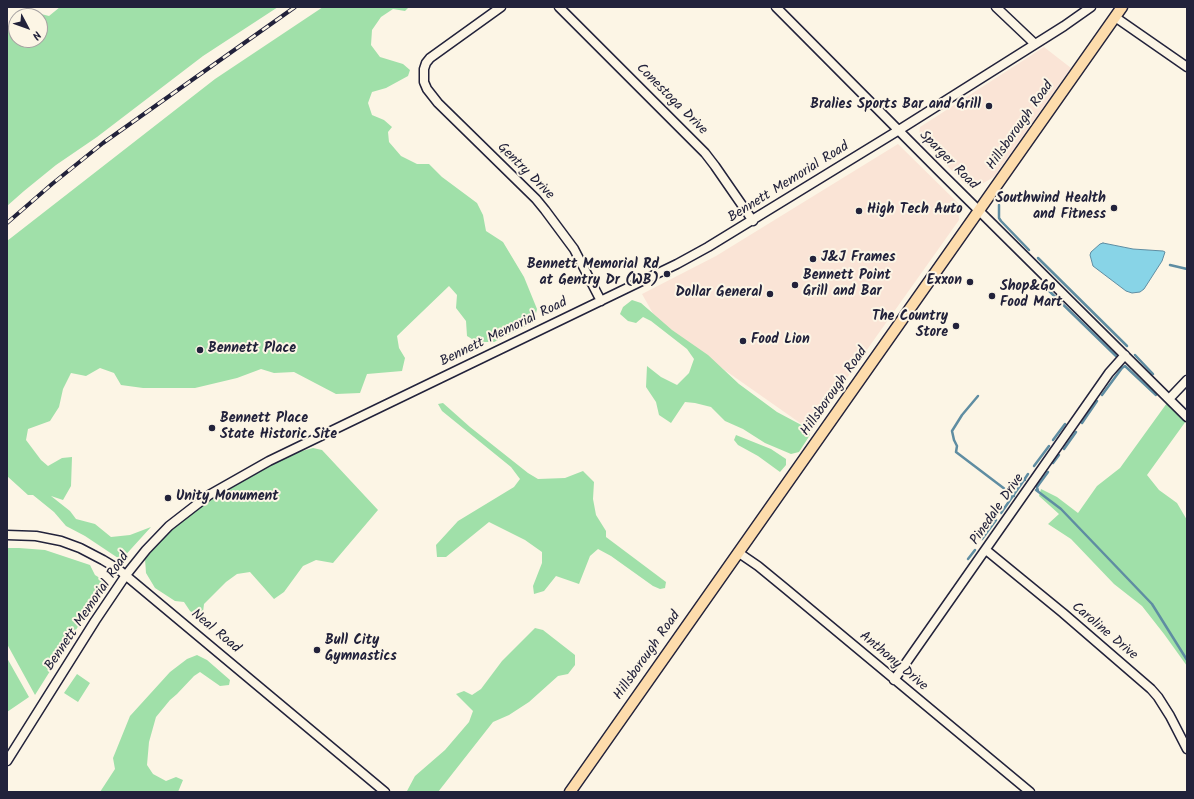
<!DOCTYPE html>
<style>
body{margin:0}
#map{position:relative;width:1194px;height:799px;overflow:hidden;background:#fcf5e5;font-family:Kalam,sans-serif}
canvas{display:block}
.frame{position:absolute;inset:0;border:8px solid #22223b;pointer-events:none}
.north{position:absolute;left:8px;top:8px;width:40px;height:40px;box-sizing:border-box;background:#fcf5e5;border:1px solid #a5a1a1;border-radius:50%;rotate:131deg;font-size:11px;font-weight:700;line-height:16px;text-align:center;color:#22223b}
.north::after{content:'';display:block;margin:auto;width:14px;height:18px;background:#22223b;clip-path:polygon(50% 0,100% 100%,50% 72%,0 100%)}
</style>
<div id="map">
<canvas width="1194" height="799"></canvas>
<div class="frame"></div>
<div class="north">N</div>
</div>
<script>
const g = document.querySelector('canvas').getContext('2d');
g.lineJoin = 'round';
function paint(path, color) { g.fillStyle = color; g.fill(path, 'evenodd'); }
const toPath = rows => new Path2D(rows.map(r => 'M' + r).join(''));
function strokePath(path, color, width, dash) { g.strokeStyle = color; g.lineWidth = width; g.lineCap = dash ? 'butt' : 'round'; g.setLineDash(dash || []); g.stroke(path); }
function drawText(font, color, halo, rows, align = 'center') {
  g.font = font + ' Kalam,sans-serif'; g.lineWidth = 4; g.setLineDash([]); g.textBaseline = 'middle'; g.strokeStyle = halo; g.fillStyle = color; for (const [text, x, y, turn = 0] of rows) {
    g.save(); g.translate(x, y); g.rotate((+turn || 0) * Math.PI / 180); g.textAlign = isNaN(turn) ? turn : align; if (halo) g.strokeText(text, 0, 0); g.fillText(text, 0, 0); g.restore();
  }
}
paint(toPath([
 [1044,47,1071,68,994,177,971,190,919,137,920,127],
 [898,144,958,203,959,220,810,430,659,324,642,294,716,256]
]), '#fae4d6');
paint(toPath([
 [60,7,278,7,203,56,97,137,56,165,24,191,7,206,7,31,16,25,16,40,40,40,40,16,30,16,32,14,41,14,49,16],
 [323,7,409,7,405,11,393,9,381,17,372,30,371,45,380,57,403,64,410,70,408,76,386,88,372,92,368,103,372,115,384,120,392,127,388,132,389,142,401,156,417,164,429,164,442,177,477,203,483,215,486,231,503,242,524,277,537,309,534,322,494,342,477,342,467,336,466,321,456,308,457,295,449,286,397,336,399,348,405,358,402,371,367,374,360,393,336,394,294,372,274,373,261,369,237,378,195,388,143,388,121,385,114,373,100,368,86,376,71,373,63,389,59,407,50,421,28,429,26,440,41,460,48,466,62,458,72,457,71,486,63,500,51,496,70,511,76,519,95,524,111,537,130,535,151,527,121,560,85,536,66,526,54,512,33,495,28,495,7,476,7,241,215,79],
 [632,300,641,303,672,330,708,355,739,384,777,412,807,428,810,435,799,452,791,454,765,443,743,429,725,421,711,407,695,403,685,402,671,423,659,415,656,402,646,387,647,366,661,377,677,385,689,373,694,359,687,349,651,321,643,317,636,323,628,321,620,314,623,307],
 [443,403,470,427,528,473,538,479,565,478,583,471,594,482,593,499,596,515,606,531,606,537,666,582,665,588,660,589,653,586,611,556,598,549,590,556,579,584,556,576,544,591,534,594,533,586,542,563,542,552,525,540,489,522,446,557,437,557,436,545,458,521,514,487,520,479,511,467,442,411,438,404],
 [1167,403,1186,421,1147,475,1159,490,1177,503,1187,520,1187,666,1164,634,1142,606,1114,584,1071,539,1048,524,1059,514,1039,496,1041,489,1057,497,1078,513,1097,486,1120,468],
 [736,435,771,449,786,459,786,465,780,472,758,456,738,445,734,440],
 [313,448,322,450,378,510,333,563,316,560,303,566,284,592,274,599,250,572,237,574,226,582,204,604,203,612,200,618,190,611,184,602,175,601,155,588,146,573,145,559,183,515,237,482,291,454],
 [7,548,19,548,45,550,90,565,95,575,106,582,35,695,7,644],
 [535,628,543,630,575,655,575,665,568,674,558,676,529,702,509,715,493,722,438,792,408,792,407,791,415,776,445,750,469,722,473,711,456,694,464,691,472,695,481,689,502,661],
 [197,655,207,660,230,680,229,685,220,686,200,672,194,676,177,694,170,700,156,717,149,742,147,765,153,774,166,781,176,777,183,780,178,792,100,792,115,769,113,758,130,716,170,672,187,659],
 [7,658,29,697,7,712],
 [77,674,90,683,78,702,64,693]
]), '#a0e0a9');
const water = toPath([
 [1103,243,1133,249,1163,251,1165,252,1162,261,1144,289,1140,292,1132,293,1126,291,1093,266,1090,255,1091,252,1100,244,1103,243]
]);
paint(water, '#88d4e7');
strokePath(water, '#5f8da2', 1);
strokePath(toPath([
 [999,205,999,218,1001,221,1029,250],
 [1038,258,1127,346],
 [1170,265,1187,269],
 [1044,286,1116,356],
 [1135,355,1153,374],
 [1102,395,1122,368,1125,366,1156,395],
 [978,396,962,415,952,431,954,440,957,446,956,452,1014,496],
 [1082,423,1097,401],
 [1053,440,1065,424],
 [1064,449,1076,432],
 [1053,463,1059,455],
 [1034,466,1049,446],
 [1024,480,1028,474],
 [1036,490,1061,509,1152,604,1187,660],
 [1038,491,1037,487,1048,472],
 [1001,513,1024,480,1025,480],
 [982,539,996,520],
 [968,559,975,550]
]), '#5f8da2', 2.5);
const minor = toPath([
 [501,7,430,58,426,63,424,69,424,82,427,89,438,103,536,199,545,210,574,249,601,301],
 [559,7,705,153,715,166,753,221],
 [776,7,940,172,1187,417],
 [996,7,1035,44],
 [1115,17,1187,67],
 [1169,399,1187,380],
 [7,535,36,536,61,541,80,548,103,560,118,569,385,792],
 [986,550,1063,613,1151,689,1158,697,1170,716,1187,749],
 [739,553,758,566,786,589,1030,792],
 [894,680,1109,373,1125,355],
 [7,761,95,621,126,575,146,550,169,526,209,495,269,461,677,264,708,247,899,130,1064,26,1091,7]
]);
const major = toPath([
 [570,792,1122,7]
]);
strokePath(minor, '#22223b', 11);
strokePath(major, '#22223b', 13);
strokePath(minor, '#fcf5e5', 8);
strokePath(major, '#fddcac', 10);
const rail = toPath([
 [7,223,52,184,103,143,295,7]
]);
strokePath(rail, '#22223b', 4);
strokePath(rail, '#fcf5e5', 2.5, [8]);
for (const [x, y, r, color] of [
 [989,106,4,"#22223b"],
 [1114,208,4,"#22223b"],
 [859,211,4,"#22223b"],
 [813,259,4,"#22223b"],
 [667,274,4,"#22223b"],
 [970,282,4,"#22223b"],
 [795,285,4,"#22223b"],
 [770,294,4,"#22223b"],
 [992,296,4,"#22223b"],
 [956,326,4,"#22223b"],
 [743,341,4,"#22223b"],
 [200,350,4,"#22223b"],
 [212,428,4,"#22223b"],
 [168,498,4,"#22223b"],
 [317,650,4,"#22223b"]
]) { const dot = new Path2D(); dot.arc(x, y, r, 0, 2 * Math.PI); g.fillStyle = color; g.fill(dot); strokePath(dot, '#fcf5e5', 1.5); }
drawText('14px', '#22223b', '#fcf5e5', [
 ["Conestoga Drive",671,100,45],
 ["Hillsborough Road",1021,126,-55],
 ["Sparger Road",948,161,45],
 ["Gentry Drive",525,172,45],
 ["Bennett Memorial Road",789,183,-32],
 ["Bennett Memorial Road",504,333,-26],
 ["Hillsborough Road",835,392,-55],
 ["Pinedale Drive",998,510,-55],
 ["Bennett Memorial Road",88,612,-56],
 ["Neal Road",215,632,40],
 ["Caroline Drive",1104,632,40],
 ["Hillsborough Road",648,656,-55],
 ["Anthony Drive",893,662,40]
]);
drawText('bold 14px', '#22223b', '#fcf5e5', [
 ["Bralies Sports Bar and Grill",981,106,"right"],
 ["Southwind Health",1106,200,"right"],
 ["and Fitness",1106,216,"right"],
 ["High Tech Auto",867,211],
 ["J&J Frames",821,259],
 ["Bennett Memorial Rd",659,266,"right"],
 ["at Gentry Dr (WB)",659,282,"right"],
 ["Bennett Point",803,277],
 ["Grill and Bar",803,293],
 ["Exxon",962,282,"right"],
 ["Shop&Go",1000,288],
 ["Food Mart",1000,304],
 ["Dollar General",762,294,"right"],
 ["The Country",948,318,"right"],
 ["Store",948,334,"right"],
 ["Food Lion",751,341],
 ["Bennett Place",208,350],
 ["Bennett Place",220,420],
 ["State Historic Site",220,436],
 ["Unity Monument",176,498],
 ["Bull City",325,642],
 ["Gymnastics",325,658]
], 'left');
</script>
